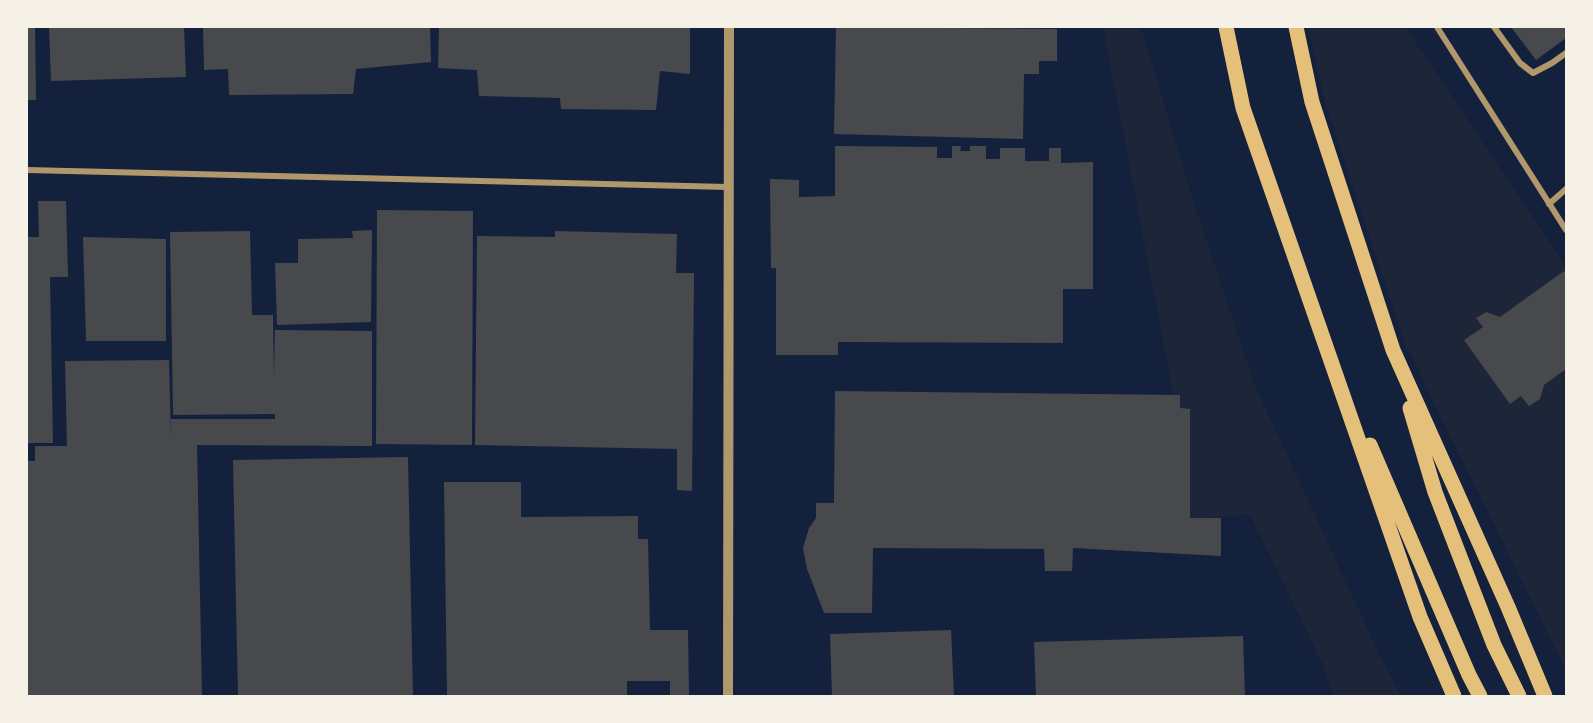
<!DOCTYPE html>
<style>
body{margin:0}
#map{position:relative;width:1593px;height:723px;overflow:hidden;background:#14213d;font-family:"Source Sans 3",sans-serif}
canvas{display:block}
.frame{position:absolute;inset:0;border:28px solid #f6f1e7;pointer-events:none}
</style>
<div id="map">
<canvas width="1593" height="723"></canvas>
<div class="frame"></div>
</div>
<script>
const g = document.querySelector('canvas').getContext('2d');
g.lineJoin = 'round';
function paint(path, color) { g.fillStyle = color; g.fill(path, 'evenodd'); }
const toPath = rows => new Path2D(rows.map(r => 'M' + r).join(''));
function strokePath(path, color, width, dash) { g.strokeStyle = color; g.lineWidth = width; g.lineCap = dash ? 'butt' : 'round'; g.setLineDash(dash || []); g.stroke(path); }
paint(toPath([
 [1103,27,1141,27,1191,194,1255,386,1381,658,1401,696,1333,696,1325,669,1250,514,1190,520,1174,398],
 [1308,27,1405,27,1566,267,1566,670,1404,342,1324,98]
]), '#1d2539');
paint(toPath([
 [27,27,35,27,36,100,27,100],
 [49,27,184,27,186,77,51,81],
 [203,27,430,27,431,62,356,69,353,94,229,95,228,69,204,70],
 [439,27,690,27,690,74,660,71,656,110,561,109,560,98,479,96,477,70,438,68],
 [836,27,1057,29,1057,61,1039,61,1039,74,1024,74,1023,139,834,134],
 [1511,27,1566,27,1566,38,1536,60],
 [835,146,937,147,937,158,952,158,952,146,961,146,960,151,970,151,970,146,986,146,986,159,1000,159,1000,148,1025,148,1025,161,1049,161,1049,148,1061,148,1061,163,1093,162,1093,289,1063,289,1063,343,838,342,838,355,776,355,776,268,771,268,770,179,799,180,799,197,835,196],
 [38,201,66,201,68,277,50,277,53,443,27,443,27,237,39,237],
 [377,210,473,211,472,445,376,444],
 [372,230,371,322,277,325,275,263,298,263,298,239,353,238,352,231],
 [250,231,252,315,273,315,274,377,275,330,372,331,372,446,197,445,202,696,27,696,27,461,35,461,35,446,67,446,65,361,169,360,171,438,171,419,275,419,275,414,173,415,170,232],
 [555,231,677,234,676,273,694,273,692,491,677,490,677,449,475,445,477,236,555,237],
 [83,237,166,239,166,341,86,341],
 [1564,271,1566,274,1566,369,1544,385,1540,399,1529,406,1521,396,1510,404,1464,340,1483,327,1476,318,1486,312,1500,317],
 [835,391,1180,395,1180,408,1190,409,1190,518,1221,518,1221,556,1073,548,1072,571,1045,571,1044,549,873,548,872,613,824,613,807,569,803,548,809,528,816,518,816,503,834,503],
 [408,457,413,696,238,696,233,460],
 [444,482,521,482,521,517,638,516,638,539,648,539,650,630,688,630,689,696,670,696,670,681,627,681,627,696,447,696],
 [951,630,954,696,832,696,830,634],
 [1243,636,1245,696,1036,696,1034,642]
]), '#48494c');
strokePath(toPath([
 [1437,27,1566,230],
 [1494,27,1520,63,1533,73,1552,63,1566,53],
 [27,170,728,187],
 [1549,204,1566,189]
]), '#b1986c', 6);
strokePath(toPath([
 [728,696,729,27]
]), '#b1986c', 10);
strokePath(toPath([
 [1226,27,1243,108,1420,617,1454,696],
 [1296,27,1312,102,1393,350,1508,607,1545,696],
 [1410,408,1435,492,1494,645,1519,696],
 [1370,445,1469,675,1480,696]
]), '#e5c07b', 15);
</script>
